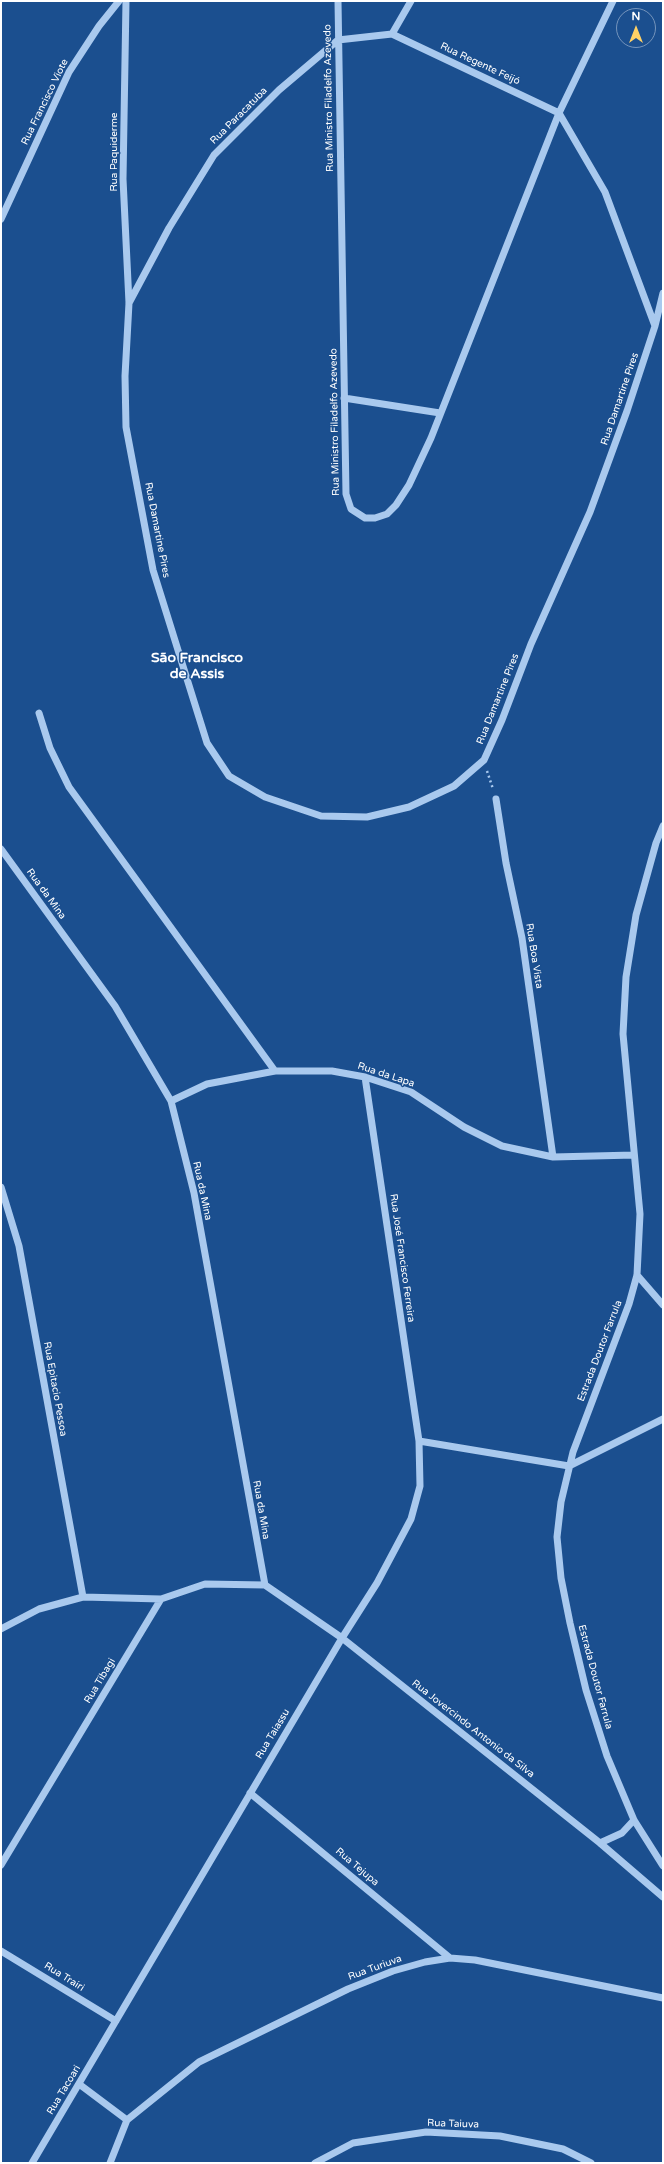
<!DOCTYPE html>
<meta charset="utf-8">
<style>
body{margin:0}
#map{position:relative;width:664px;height:2164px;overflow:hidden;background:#1b4f8f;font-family:"Varela Round",sans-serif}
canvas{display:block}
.frame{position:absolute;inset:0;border:2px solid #fff;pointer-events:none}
.north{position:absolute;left:616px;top:8px;width:40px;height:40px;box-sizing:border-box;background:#1b4f8f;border:1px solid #7695bc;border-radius:50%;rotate:0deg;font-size:11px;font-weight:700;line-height:16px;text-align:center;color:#fff}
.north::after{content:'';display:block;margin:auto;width:14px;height:18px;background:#ffd166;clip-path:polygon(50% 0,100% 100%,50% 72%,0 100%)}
</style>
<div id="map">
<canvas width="664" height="2164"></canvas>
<div class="frame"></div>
<div class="north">N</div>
</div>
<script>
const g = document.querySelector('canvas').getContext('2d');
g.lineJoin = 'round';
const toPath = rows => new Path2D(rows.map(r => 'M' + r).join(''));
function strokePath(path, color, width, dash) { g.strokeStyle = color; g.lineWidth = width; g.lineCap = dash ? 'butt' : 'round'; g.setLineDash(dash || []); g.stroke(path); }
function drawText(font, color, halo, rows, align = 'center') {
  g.font = font + ' "Varela Round",sans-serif'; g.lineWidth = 3; g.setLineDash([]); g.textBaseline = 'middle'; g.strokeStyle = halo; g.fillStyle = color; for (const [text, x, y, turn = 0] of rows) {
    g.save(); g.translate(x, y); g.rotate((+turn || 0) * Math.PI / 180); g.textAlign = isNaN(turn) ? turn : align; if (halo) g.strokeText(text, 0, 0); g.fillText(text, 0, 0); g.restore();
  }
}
strokePath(toPath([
 [487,771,493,789]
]), '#a9c9ee', 2.5, [2, 3]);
strokePath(toPath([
 [126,1,123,179,129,303,125,376,126,427,153,570,207,743,229,776,265,797,321,816,367,817,409,807,454,786,484,760,502,720,531,644,590,512,627,411,655,326,605,192,559,113],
 [338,1,346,494,351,509,365,518,375,518,387,514,396,505,409,485,431,438,559,113,613,1],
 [392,34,559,113],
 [392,34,411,1],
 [1,219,69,72,99,26,119,1],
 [129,303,169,228,214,155,279,90,338,40,392,34],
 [655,326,663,293],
 [344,398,440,413],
 [39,713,50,748,69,787,275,1071],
 [496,799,506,863,522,938,553,1157],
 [663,826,656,843,636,915,626,977,623,1034,640,1214,637,1275,629,1304,573,1452,561,1502,557,1537,561,1578,570,1623,586,1690,607,1756,634,1820,663,1866],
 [1,849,115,1006,171,1101,194,1193,265,1585],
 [171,1101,207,1084,275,1071,332,1071,365,1077,411,1092,464,1127,502,1146,553,1157,634,1155],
 [1,1187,19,1246,83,1597],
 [637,1275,663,1305],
 [419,1441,569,1466,663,1419],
 [265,1585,342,1638,600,1843,663,1897],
 [1,1629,39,1609,83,1597,161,1599],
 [250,1793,450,1958],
 [600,1843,622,1833,634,1820],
 [1,1865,161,1599,205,1584,265,1585],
 [1,1951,116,2021],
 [79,2084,127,2120],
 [32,2163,342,1638,377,1583,411,1519,420,1486,419,1441,365,1077],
 [110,2163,127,2120,199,2062,348,1989,393,1971,425,1962,450,1958,475,1960,663,1998],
 [315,2163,353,2143,426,2132,500,2136,563,2149,591,2163]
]), '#a9c9ee', 7);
drawText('10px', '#fff', '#1b4f8f', [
 ["Rua Regente Feijó",480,64,25],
 ["Rua Ministro Filadelfo Azevedo",329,98,-91],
 ["Rua Francisco Viote",45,102,-64],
 ["Rua Paracatuba",239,116,-45],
 ["Rua Paquiderme",114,152,-90],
 ["Rua Damartine Pires",620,399,-71],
 ["Rua Ministro Filadelfo Azevedo",335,422,-91],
 ["Rua Damartine Pires",157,530,79],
 ["Rua Damartine Pires",498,699,-68],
 ["Rua da Mina",46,894,54],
 ["Rua Boa Vista",534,956,81],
 ["Rua da Lapa",386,1075,18],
 ["Rua da Mina",202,1191,78],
 ["Rua José Francisco Ferreira",402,1258,82],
 ["Estrada Doutor Farrula",600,1351,-69],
 ["Rua Epitacio Pessoa",55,1389,80],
 ["Rua da Mina",261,1510,80],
 ["Estrada Doutor Farrula",595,1677,75],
 ["Rua Tibagi",100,1681,-59],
 ["Rua Jovercindo Antonio da Silva",473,1729,38],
 ["Rua Taiassu",273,1734,-59],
 ["Rua Tejupa",357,1867,40],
 ["Rua Turiuva",375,1968,-20],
 ["Rua Trairi",64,1977,32],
 ["Rua Tacoari",64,2090,-59],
 ["Rua Taiuva",453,2124,2]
]);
drawText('bold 14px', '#fff', '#1b4f8f', [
 ["São Francisco",197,658],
 ["de Assis",197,674]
]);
</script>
